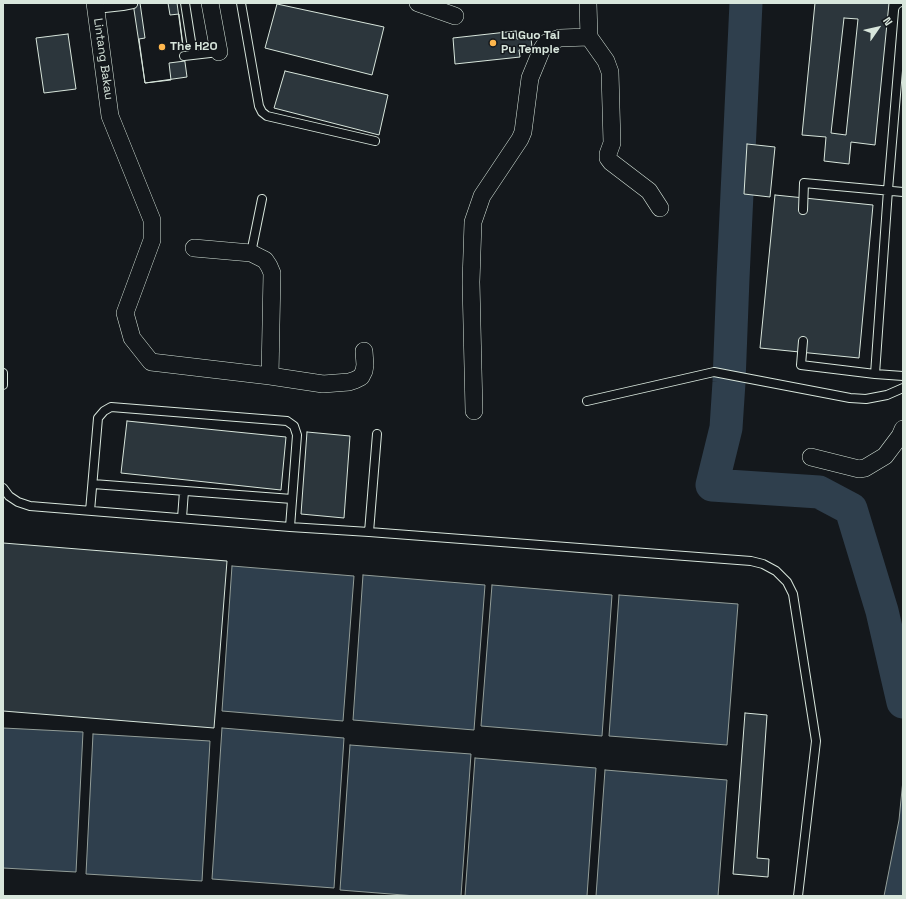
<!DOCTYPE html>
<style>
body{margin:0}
#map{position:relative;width:906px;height:899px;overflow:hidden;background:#14181c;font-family:"Space Grotesk",sans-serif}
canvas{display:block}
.frame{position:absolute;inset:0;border:4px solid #d8e6dc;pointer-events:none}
.north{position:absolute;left:858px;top:8px;width:40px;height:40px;-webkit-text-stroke:3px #14181c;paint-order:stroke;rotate:56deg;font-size:11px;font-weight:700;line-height:16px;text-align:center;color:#d8e6dc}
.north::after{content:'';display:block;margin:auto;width:14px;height:18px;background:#d8e6dc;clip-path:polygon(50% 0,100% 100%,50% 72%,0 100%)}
</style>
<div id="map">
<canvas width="906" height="899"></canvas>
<div class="frame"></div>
<div class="north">N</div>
</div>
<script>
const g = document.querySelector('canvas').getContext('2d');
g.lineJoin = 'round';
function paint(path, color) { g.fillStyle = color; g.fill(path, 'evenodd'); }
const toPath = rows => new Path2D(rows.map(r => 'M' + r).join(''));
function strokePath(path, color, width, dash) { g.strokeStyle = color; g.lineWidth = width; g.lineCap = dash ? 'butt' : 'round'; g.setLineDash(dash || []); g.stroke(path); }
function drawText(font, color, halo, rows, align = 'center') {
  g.font = font + ' "Space Grotesk",sans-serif'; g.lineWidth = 3; g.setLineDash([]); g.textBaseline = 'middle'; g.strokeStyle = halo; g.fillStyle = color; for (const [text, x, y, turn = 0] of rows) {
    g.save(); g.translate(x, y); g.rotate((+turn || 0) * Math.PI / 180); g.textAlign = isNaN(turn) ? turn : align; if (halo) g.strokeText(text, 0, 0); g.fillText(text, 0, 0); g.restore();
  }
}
const water = toPath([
 [232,566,354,576,343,721,222,711,232,566],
 [363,575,485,585,474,730,353,720,363,575],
 [492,585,612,595,602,736,481,726,492,585],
 [619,595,738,604,727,745,609,736,619,595],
 [3,728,83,732,76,872,3,868,3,728],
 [222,728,344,738,334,888,212,879,222,728],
 [93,734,210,741,202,881,86,874,93,734],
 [350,745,471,754,461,896,416,896,340,890,350,745],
 [475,758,596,768,587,896,465,896,475,758],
 [605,770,727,780,718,896,596,896,605,770],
 [903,780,903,896,884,896,899,820,903,780]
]);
paint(water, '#2f3f4d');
strokePath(water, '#939e99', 1);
strokePath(toPath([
 [746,3,733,278,729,382,726,428,712,485,819,492,851,509,882,611,903,702]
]), '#2f3f4d', 33);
const building = toPath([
 [133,3,177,3,187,77,145,83,133,3],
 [140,3,168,3,170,15,179,14,185,61,169,63,171,80,145,83,139,39,145,38,140,3],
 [815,3,889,3,875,145,851,142,849,164,824,161,826,137,802,135,815,3],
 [844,18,858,19,846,135,831,133,844,18],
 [277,4,384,27,372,75,265,48,277,4],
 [516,31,517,39,531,37,532,48,519,50,520,57,455,64,453,38,516,31],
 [68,34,76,89,44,93,36,38,68,34],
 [285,71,388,95,379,135,274,108,285,71],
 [747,144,775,147,770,197,744,194,747,144],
 [775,195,873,205,859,358,760,348,775,195],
 [127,421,286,437,281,490,121,473,127,421],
 [307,432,350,436,344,518,301,514,307,432],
 [3,543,227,561,214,728,3,711,3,543],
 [745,713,767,715,757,858,769,859,768,877,733,874,745,713]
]);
paint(building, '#2c363c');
strokePath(building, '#d8e6dc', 1);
const lane = toPath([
 [185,3,193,54],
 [241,3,259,106,262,112,267,116,375,141],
 [123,6,133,4],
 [96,9,123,6,122,3],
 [184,56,219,52],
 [803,210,804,183,903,192],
 [251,253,262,199],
 [803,341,801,365,875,374,888,190,903,11],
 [3,373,3,385],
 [875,374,903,376],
 [587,401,714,372,850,398,866,399,887,395,903,388],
 [93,484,292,499],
 [3,488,9,496,18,502,30,506,290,527,369,532,751,561,763,564,776,571,787,582,793,594,816,741,798,896],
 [90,511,98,418,104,411,111,407,287,421,294,426,297,435,290,527],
 [182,518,184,491],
 [369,532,377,434]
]);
const street = toPath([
 [95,3,110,116,152,220,152,240,125,313,132,338,151,362,270,376,323,384,349,382,355,380,361,377,364,371,365,365,364,351],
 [210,3,219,52],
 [418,3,455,16],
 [588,3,589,37,606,61,610,72,612,143,608,154,608,158,611,162,649,191,660,208],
 [194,248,251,253,265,260,269,266,272,273,270,376],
 [474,411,471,282,473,222,482,196,520,139,523,132,530,78,542,49,546,43,560,38,589,37],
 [811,457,859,469,865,468,885,456,900,436,903,429]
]);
strokePath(lane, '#d8e6dc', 10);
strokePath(street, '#d8e6dc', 18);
strokePath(lane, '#14181c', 8);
strokePath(street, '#14181c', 17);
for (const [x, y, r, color] of [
 [493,43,4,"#ffb74d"],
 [162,47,4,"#ffb74d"]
]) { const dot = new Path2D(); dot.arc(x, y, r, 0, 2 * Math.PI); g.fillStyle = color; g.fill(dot); strokePath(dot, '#14181c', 1.5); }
drawText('bold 12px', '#d8e6dc', '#14181c', [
 ["Lu Guo Tai",501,36],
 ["Pu Temple",501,50],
 ["The H2O",170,47]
], 'left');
drawText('12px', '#d8e6dc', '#14181c', [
 ["Lintang Bakau",103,59,82]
]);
</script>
